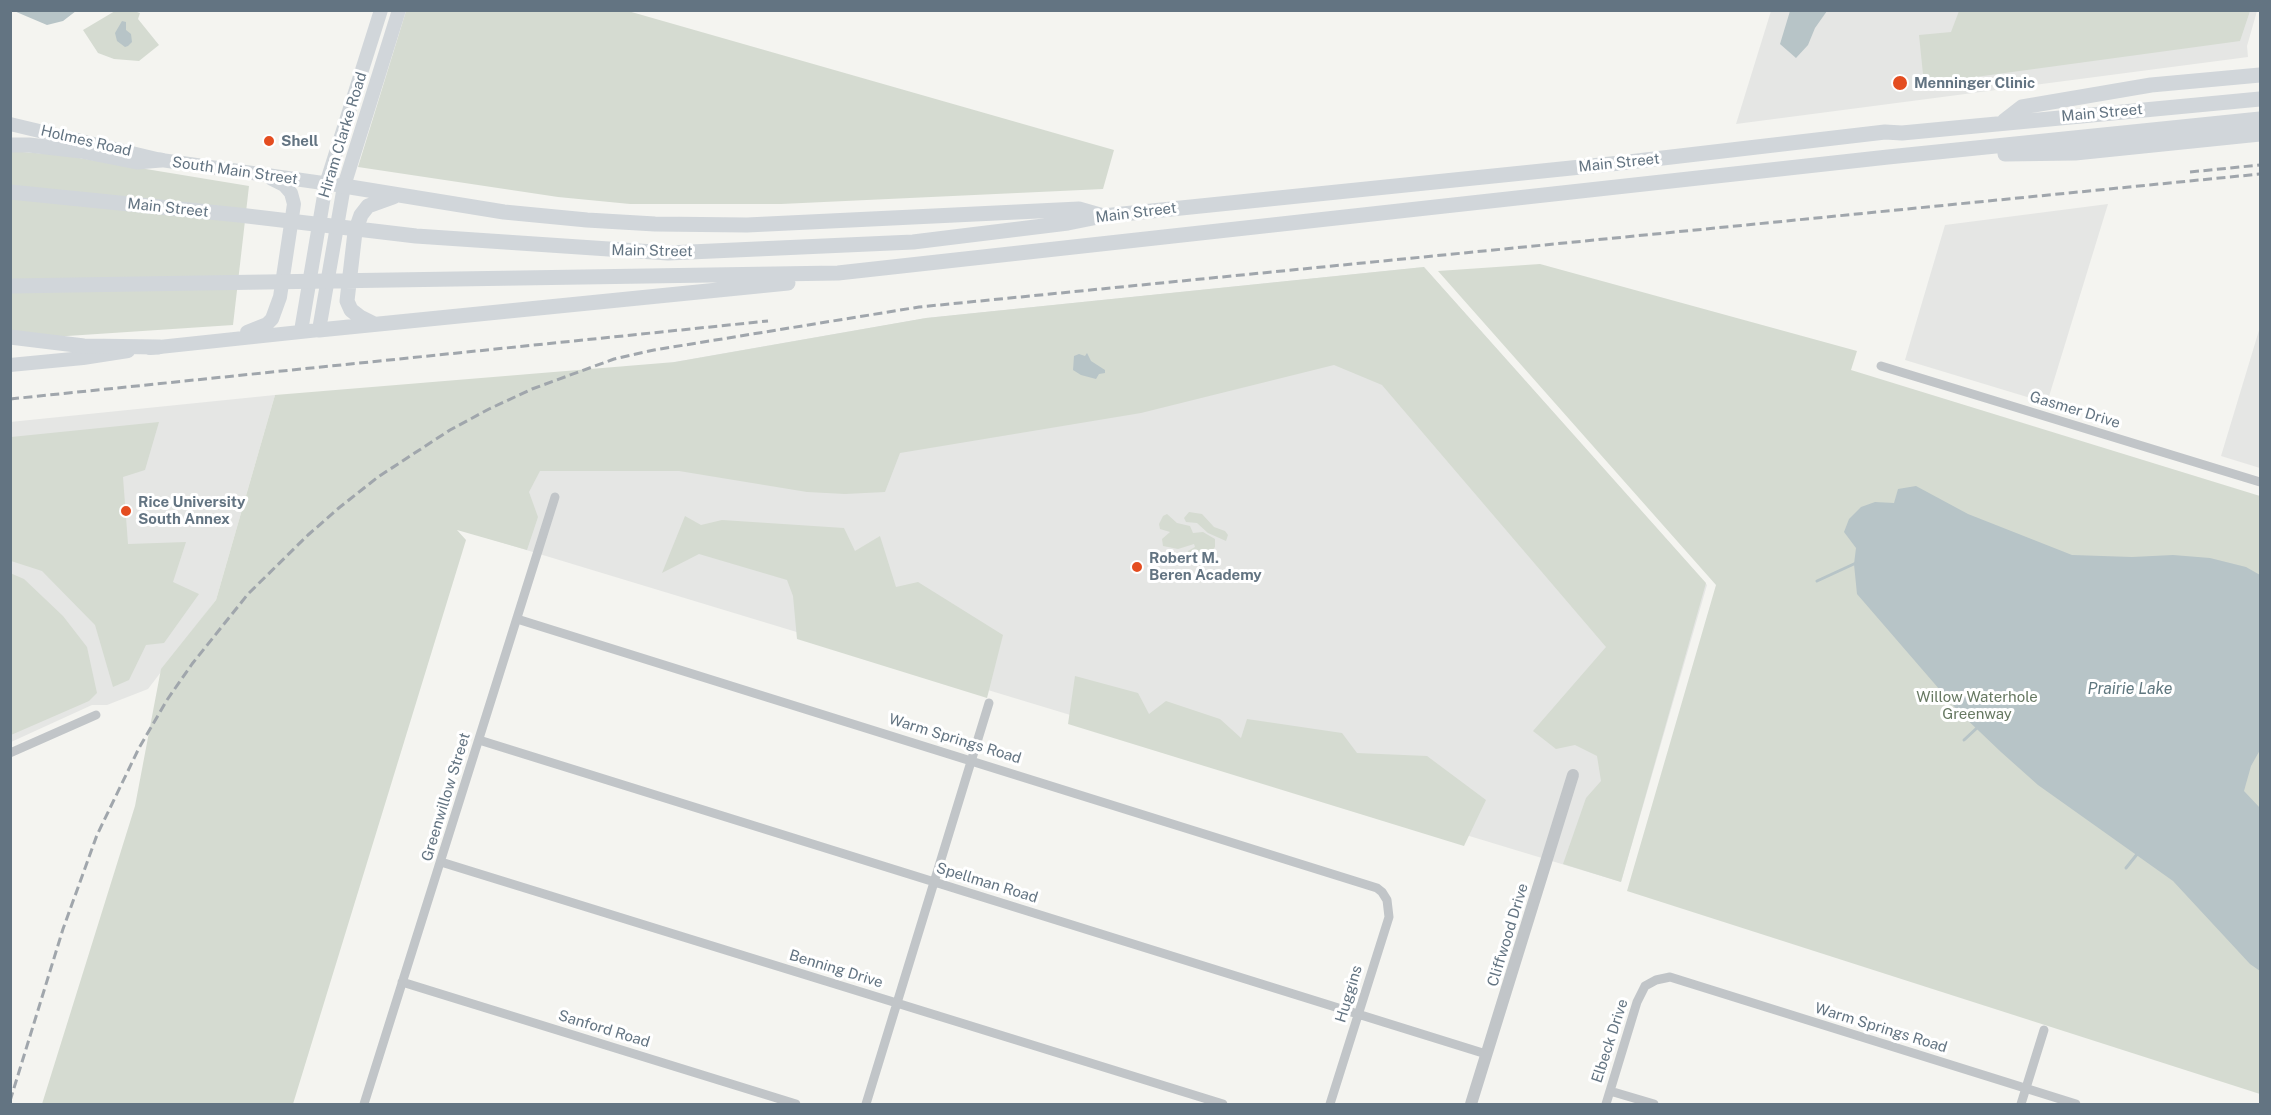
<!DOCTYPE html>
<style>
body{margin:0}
#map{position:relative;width:2271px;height:1115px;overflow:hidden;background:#f4f4f0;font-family:"Public Sans",sans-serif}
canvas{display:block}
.frame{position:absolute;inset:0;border:12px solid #637482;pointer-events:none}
</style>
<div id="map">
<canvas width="2271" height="1115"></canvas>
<div class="frame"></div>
</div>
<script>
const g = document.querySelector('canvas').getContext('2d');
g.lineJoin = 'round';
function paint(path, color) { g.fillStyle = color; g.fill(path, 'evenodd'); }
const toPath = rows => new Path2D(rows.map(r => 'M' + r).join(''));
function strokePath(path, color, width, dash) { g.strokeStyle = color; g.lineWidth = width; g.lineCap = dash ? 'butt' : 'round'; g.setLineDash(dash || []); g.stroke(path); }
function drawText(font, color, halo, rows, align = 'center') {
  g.font = font + ' "Public Sans",sans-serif'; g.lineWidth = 6; g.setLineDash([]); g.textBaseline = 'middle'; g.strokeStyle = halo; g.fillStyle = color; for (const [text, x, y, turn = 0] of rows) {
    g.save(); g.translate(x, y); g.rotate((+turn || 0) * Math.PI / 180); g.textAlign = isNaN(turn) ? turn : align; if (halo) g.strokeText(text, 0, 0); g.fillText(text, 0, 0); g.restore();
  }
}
paint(toPath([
 [1771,11,2257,11,2247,46,2248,57,1736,124],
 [2108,204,2047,403,1905,360,1945,225],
 [1424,267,1707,585,1621,882,457,529,674,362,926,318],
 [2260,327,2260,468,2221,456],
 [275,395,216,600,148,689,107,705,92,705,11,742,10,422]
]), '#e5e6e4');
paint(toPath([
 [115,11,134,11,140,13,138,19,159,45,139,61,114,59,98,53,83,30],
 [406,11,628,11,1114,150,1103,189,781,204,630,204,558,197,358,167],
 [1959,11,1959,10,2250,11,2240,41,1924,84,1919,35,1951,32],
 [10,151,61,155,249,186,233,325,52,337,11,334],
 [1540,264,1857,351,1851,370,2260,496,2260,1094,1627,891,1716,585,1438,271],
 [1424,267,1706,583,1621,882,1563,864,1586,798,1601,781,1597,756,1575,745,1556,749,1533,731,1606,647,1382,385,1334,365,1141,413,900,453,885,492,845,494,807,492,679,471,540,471,529,492,538,517,527,550,457,530,466,540,293,1104,42,1104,135,806,161,669,216,600,275,395,675,362,926,318],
 [159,422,145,470,123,477,128,544,186,542,173,582,199,594,164,643,146,645,129,680,113,687,95,625,42,571,11,561,11,437],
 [1189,512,1202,514,1214,527,1225,531,1228,535,1226,541,1208,533,1197,523,1186,522,1184,518],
 [1167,514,1177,523,1190,526,1193,533,1203,532,1215,539,1215,547,1211,552,1213,556,1211,564,1208,565,1199,561,1193,562,1189,560,1188,551,1195,547,1194,544,1178,549,1163,546,1162,539,1170,532,1160,529,1159,524,1163,516],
 [685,516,701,525,722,520,844,528,855,551,880,536,896,587,918,582,1003,635,987,698,797,639,793,596,787,580,699,554,662,573],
 [10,573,24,579,63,616,87,647,97,693,89,701,11,735],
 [1075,676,1138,693,1149,714,1166,701,1220,719,1241,738,1247,719,1342,733,1357,753,1427,756,1486,800,1464,846,1068,724]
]), '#d5dbd1');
paint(toPath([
 [14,11,76,10,76,11,63,21,47,25],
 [1790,11,1827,11,1815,28,1808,45,1796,58,1780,44],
 [122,21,126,22,126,30,131,34,132,42,128,46,125,47,117,41,115,33],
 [1087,353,1091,361,1105,370,1105,373,1099,374,1096,379,1081,375,1073,370,1074,356,1079,354,1085,356],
 [1916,486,1968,514,2072,555,2132,557,2173,555,2210,558,2246,567,2260,575,2260,750,2251,766,2244,791,2260,808,2260,971,2250,964,2173,881,2038,785,2001,752,1959,712,1857,594,1854,564,1856,548,1844,532,1849,519,1861,507,1875,502,1894,503,1898,489]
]), '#b7c4c7');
strokePath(toPath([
 [1817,581,1856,563],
 [1964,740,1978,727],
 [2126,868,2138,853]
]), '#b7c4c7', 3);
strokePath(toPath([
 [1881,366,2260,482],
 [517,619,1377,888,1382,892,1387,900,1389,917,1330,1104],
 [479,740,1486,1054],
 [10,753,96,715],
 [441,862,1223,1104],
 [402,982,796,1104],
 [1610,1091,1654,1104],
 [364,1104,555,497],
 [866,1104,989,703],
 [1606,1104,1637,1002,1645,986,1656,980,1670,977,2076,1104],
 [2021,1104,2044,1030]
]), '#c1c5c8', 9);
strokePath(toPath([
 [1471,1104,1573,775]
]), '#c1c5c8', 12);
strokePath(toPath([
 [10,124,161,160,344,186],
 [301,331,326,184,381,10],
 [247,332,267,324,272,319,280,297,294,204,291,193,284,185,272,179],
 [150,348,319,330,344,186,399,10],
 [10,365,83,358,128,351]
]), '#d1d6da', 14);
strokePath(toPath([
 [2004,121,2022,107,2151,85,2260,75],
 [10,145,29,145,81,151,137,162,161,160],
 [2005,154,2075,153,2260,134],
 [344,186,504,212,587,220,655,224,747,225,1079,209,1100,215],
 [10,192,239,215,416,236,668,253,913,242,1068,223,1103,216,1620,163,1885,132,1902,133,2260,99],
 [10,286,838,273,1888,157,2260,119],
 [374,324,360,317,351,310,347,301,355,232,361,215,368,206,393,197],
 [319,330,788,283],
 [10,337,84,346,159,347]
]), '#d1d6da', 15);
strokePath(toPath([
 [2190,172,2260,165],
 [10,399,768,321],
 [10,1101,63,929,97,835,139,748,167,700,192,664,248,594,308,535,340,507,378,477,450,430,489,409,532,389,614,359,654,350,919,307,2260,174]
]), '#a0a6ac', 3, [9, 4.5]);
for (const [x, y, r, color] of [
 [1900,83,8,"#e44d20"],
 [269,141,6,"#e44d20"],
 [126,511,6,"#e44d20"],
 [1137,567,6,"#e44d20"]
]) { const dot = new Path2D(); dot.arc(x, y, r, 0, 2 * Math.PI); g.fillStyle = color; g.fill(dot); strokePath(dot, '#fff', 2); }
drawText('bold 15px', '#637482', '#fff', [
 ["Menninger Clinic",1914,83],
 ["Shell",281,141],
 ["Rice University",138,502],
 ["South Annex",138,519],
 ["Robert M.",1149,558],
 ["Beren Academy",1149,575]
], 'left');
drawText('15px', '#637482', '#fff', [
 ["Main Street",2102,113,-5],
 ["Hiram Clarke Road",343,135,-73],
 ["Holmes Road",86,141,13],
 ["Main Street",1619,163,-6],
 ["South Main Street",235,171,8],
 ["Main Street",168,208,6],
 ["Main Street",1136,213,-7],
 ["Main Street",652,251,1],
 ["Gasmer Drive",2075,410,17],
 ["Warm Springs Road",955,739,17],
 ["Greenwillow Street",446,797,-73],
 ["Spellman Road",987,883,17],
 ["Cliffwood Drive",1508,935,-73],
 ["Benning Drive",836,969,17],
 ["Huggins",1349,994,-73],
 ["Warm Springs Road",1881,1028,17],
 ["Sanford Road",604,1029,17],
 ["Elbeck Drive",1610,1041,-72]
]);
drawText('15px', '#677962', '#fff', [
 ["Willow Waterhole",1977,697],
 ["Greenway",1977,714]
]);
drawText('italic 16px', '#5f777f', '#fff', [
 ["Prairie Lake",2130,689]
]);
</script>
